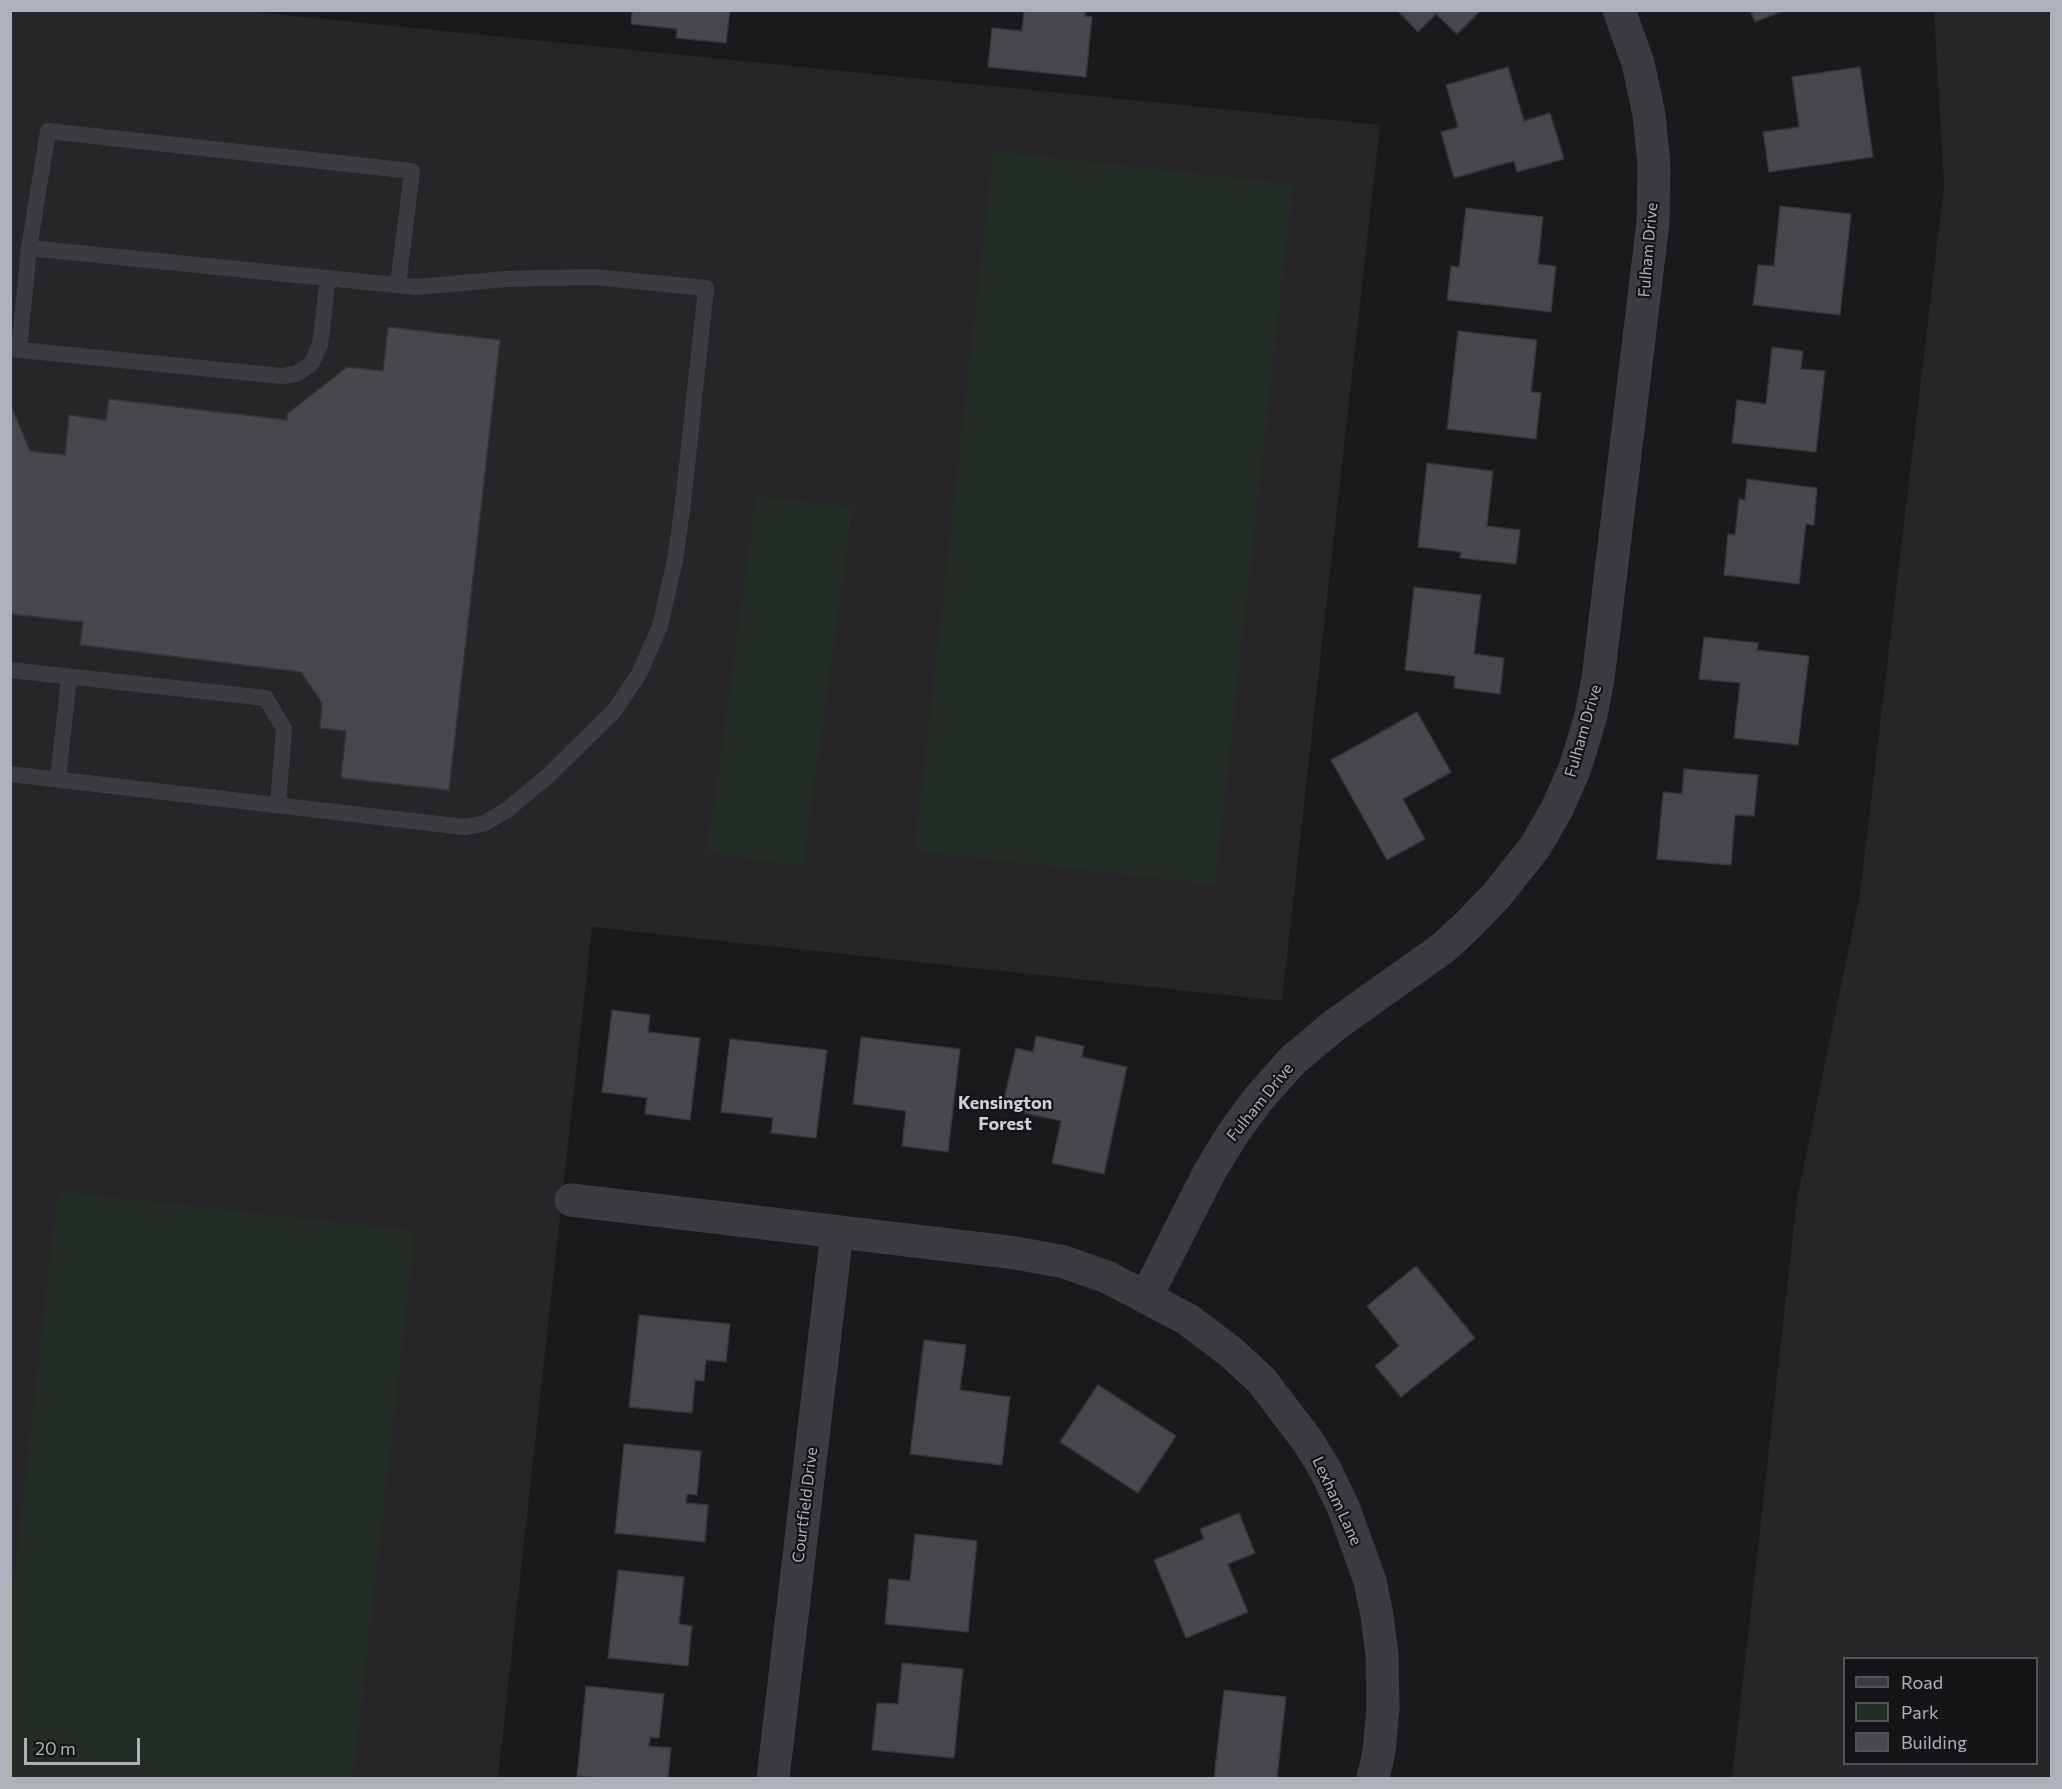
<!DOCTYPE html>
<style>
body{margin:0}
#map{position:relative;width:2062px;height:1789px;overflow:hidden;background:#1a1a1c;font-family:Commissioner,sans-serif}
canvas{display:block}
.frame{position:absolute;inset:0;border:12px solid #aeb1ba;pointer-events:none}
.legend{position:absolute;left:1843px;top:1657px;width:195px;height:108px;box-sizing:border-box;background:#151517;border:2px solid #525358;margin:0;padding:8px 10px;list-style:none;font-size:18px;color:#aeb1ba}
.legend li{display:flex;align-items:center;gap:12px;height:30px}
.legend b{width:30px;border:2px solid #525358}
.scale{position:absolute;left:24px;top:1738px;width:116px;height:27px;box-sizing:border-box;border:3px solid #aeb1ba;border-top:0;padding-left:8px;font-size:18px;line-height:21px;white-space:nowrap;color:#aeb1ba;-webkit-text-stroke:4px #151517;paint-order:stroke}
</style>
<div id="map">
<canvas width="2062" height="1789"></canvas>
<div class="frame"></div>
<ul class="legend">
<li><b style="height:8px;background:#3b3c41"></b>Road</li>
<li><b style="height:16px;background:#242c26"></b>Park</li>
<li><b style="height:16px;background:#48474c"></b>Building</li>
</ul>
<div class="scale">20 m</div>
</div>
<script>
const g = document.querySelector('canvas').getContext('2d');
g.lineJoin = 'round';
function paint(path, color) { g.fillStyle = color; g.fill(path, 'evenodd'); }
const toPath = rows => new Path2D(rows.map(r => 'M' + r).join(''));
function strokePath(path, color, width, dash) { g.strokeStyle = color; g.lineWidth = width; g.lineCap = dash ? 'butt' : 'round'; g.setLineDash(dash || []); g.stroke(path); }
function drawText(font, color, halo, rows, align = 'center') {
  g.font = font + ' Commissioner,sans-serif'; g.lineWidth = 4.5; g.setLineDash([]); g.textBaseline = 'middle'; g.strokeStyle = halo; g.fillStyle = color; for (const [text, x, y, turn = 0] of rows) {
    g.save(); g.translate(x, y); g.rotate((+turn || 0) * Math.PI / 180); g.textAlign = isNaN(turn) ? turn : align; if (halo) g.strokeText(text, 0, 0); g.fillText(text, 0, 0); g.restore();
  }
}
paint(toPath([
 [11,11,244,11,1380,125,1282,1001,592,927,498,1778,11,1778],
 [1934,11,2051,11,2051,1778,1732,1778,1797,1199,1860,894,1944,186],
 [1844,1658,2036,1658,2036,1764,1844,1764]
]), '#262629');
paint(toPath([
 [993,151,1293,184,1215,885,915,851],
 [756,496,853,507,803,866,707,853],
 [58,1191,415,1231,353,1778,11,1778,11,1605]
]), '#242c26');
const building = toPath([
 [632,10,730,10,726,43,676,38,677,29,631,24,632,10],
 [1024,10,1086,10,1085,16,1092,17,1086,77,988,67,992,28,1022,31,1024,10],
 [1397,10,1481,10,1457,34,1436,14,1418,32,1397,10],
 [1750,10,1785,10,1755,22,1750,10],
 [1508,67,1524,121,1550,113,1564,159,1517,172,1514,161,1454,178,1441,132,1458,127,1446,85,1508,67],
 [1860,67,1873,157,1769,172,1763,132,1799,127,1792,77,1860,67],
 [1780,206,1851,214,1840,315,1753,305,1758,265,1774,266,1780,206],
 [1466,208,1543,217,1538,264,1556,266,1551,312,1447,300,1451,266,1459,267,1466,208],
 [388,327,500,340,449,790,341,778,346,731,320,728,322,703,301,672,80,645,83,622,10,614,10,403,30,451,65,455,69,415,106,420,109,399,287,420,287,414,347,367,383,371,388,327],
 [1458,331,1537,340,1531,392,1541,393,1536,439,1447,429,1458,331],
 [1772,347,1803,351,1801,369,1825,371,1816,452,1732,443,1737,400,1766,404,1772,347],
 [1427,463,1493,471,1487,526,1520,530,1516,564,1460,558,1461,552,1418,547,1427,463],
 [1747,479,1817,488,1814,525,1806,524,1799,584,1724,575,1728,534,1735,535,1739,499,1745,500,1747,479],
 [1414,587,1481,595,1474,654,1504,658,1500,694,1454,688,1455,676,1405,670,1414,587],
 [1704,637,1758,643,1757,650,1809,656,1798,745,1734,738,1740,683,1699,679,1704,637],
 [1417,712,1451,772,1403,799,1425,839,1387,860,1331,760,1417,712],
 [1684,769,1758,775,1754,816,1735,815,1731,865,1657,859,1663,792,1682,794,1684,769],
 [612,1010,650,1015,648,1032,700,1038,690,1120,645,1114,647,1098,602,1092,612,1010],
 [1036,1036,1084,1046,1082,1057,1127,1067,1104,1174,1052,1163,1061,1121,1002,1108,1016,1048,1033,1052,1036,1036],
 [861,1037,960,1049,948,1152,902,1146,906,1111,853,1104,861,1037],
 [730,1039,827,1050,816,1138,771,1133,773,1118,721,1112,730,1039],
 [1416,1266,1475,1338,1401,1397,1375,1366,1399,1346,1367,1306,1416,1266],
 [639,1315,730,1324,726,1362,706,1360,704,1381,695,1380,692,1413,629,1407,639,1315],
 [924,1340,966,1345,960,1390,1010,1397,1002,1465,910,1454,924,1340],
 [1098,1385,1176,1436,1138,1493,1060,1442,1098,1385],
 [624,1444,701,1451,697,1495,687,1494,686,1503,708,1505,705,1542,615,1533,624,1444],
 [1239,1513,1255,1553,1228,1564,1248,1612,1186,1638,1154,1560,1204,1539,1200,1529,1239,1513],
 [915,1534,977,1541,968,1632,885,1624,889,1579,910,1581,915,1534],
 [618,1570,684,1577,679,1624,692,1626,688,1666,608,1658,618,1570],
 [902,1663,963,1669,954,1758,872,1750,877,1703,898,1704,902,1663],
 [586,1686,664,1694,659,1738,650,1737,649,1746,671,1748,668,1778,603,1778,577,1776,586,1686],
 [1224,1690,1286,1697,1277,1778,1214,1778,1224,1690]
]);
paint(building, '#48474c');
strokePath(building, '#353438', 1.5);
strokePath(toPath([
 [29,248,48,131,412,171,398,285],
 [10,349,282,376,296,374,311,364,320,345,328,278],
 [10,670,266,698,284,729,278,804],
 [10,774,464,827,483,824,507,810,550,774,614,711,639,674,660,626,675,560,683,503,706,288,594,277,506,279,416,287,29,248,19,350],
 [58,779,69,677]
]), '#3b3c41', 16);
strokePath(toPath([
 [571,1200,1016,1253,1064,1262,1107,1277,1187,1319,1232,1353,1262,1381,1307,1440,1326,1471,1344,1509,1370,1581,1377,1616,1382,1655,1383,1707,1379,1752,1373,1778],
 [1146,1297,1210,1171,1234,1132,1259,1098,1293,1060,1336,1024,1443,948,1467,926,1496,896,1535,847,1557,809,1575,768,1590,719,1598,679,1653,222,1654,165,1649,114,1638,63,1619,10],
 [773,1778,837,1232]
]), '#3b3c41', 33);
drawText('16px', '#aeb1ba', '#151517', [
 ["Fulham Drive",1648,250,-85],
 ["Fulham Drive",1583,731,-74],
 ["Fulham Drive",1260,1102,-51],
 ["Lexham Lane",1337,1501,65],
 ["Courtfield Drive",805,1505,-83]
]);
drawText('bold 18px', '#ced0d7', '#151517', [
 ["Kensington",1005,1103],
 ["Forest",1005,1124]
]);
</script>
